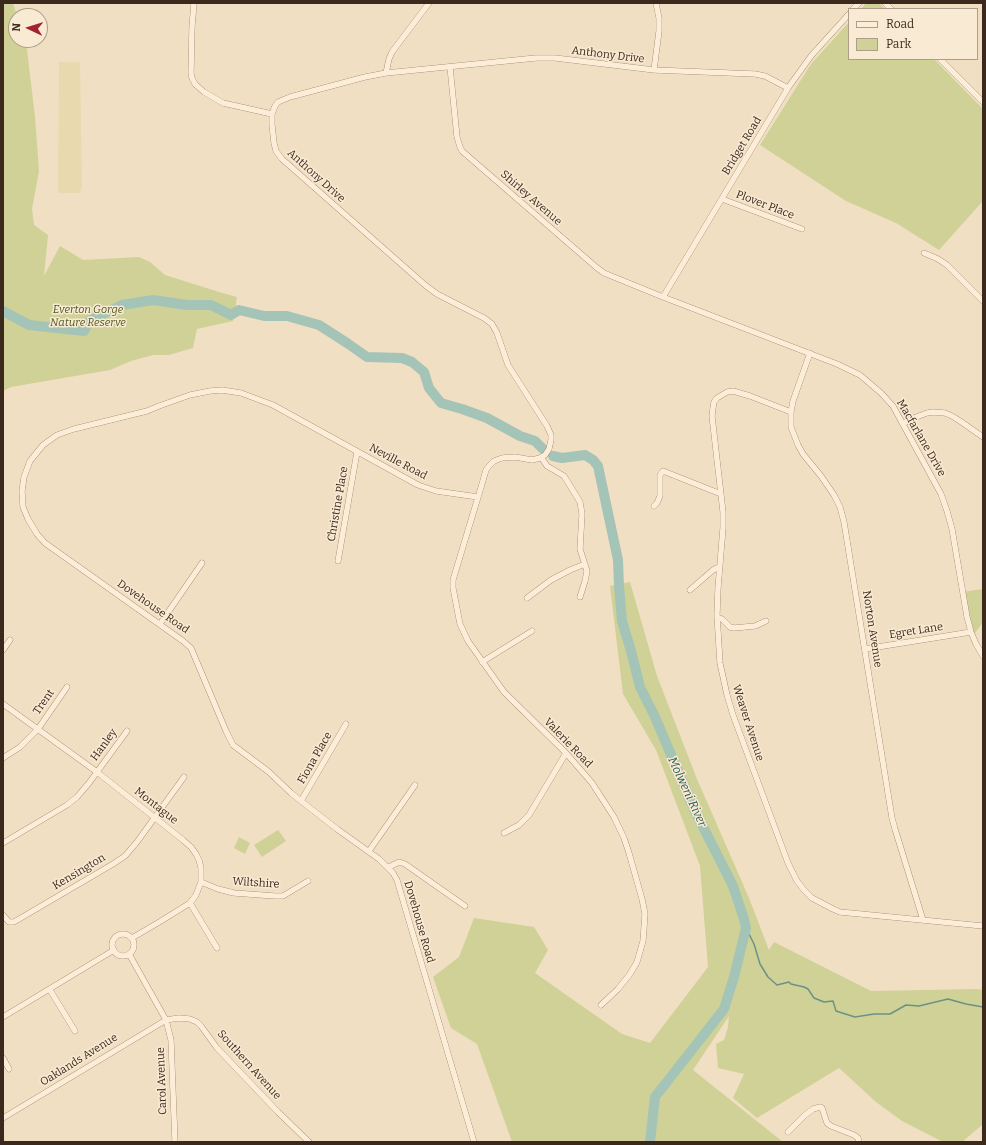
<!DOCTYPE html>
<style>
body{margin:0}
#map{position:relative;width:986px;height:1145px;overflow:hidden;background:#f1dfc3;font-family:Bitter,serif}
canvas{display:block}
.frame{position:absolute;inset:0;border:4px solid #3c291d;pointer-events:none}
.legend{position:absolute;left:848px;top:8px;width:130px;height:52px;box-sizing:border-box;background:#f8ead3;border:1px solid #ad9d8a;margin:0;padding:5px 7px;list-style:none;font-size:12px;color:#3c291d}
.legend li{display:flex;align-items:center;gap:8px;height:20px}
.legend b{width:20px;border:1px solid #ad9d8a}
.north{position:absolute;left:8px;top:8px;width:40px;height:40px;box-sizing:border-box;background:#f8ead3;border:1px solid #ad9d8a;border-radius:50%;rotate:274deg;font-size:11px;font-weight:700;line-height:16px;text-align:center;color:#3c291d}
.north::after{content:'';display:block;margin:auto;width:14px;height:18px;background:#a12330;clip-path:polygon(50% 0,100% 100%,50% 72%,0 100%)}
</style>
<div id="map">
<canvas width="986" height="1145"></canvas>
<div class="frame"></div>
<ul class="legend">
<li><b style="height:5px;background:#fbedd7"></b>Road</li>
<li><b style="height:11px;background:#cfd196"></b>Park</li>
</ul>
<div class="north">N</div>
</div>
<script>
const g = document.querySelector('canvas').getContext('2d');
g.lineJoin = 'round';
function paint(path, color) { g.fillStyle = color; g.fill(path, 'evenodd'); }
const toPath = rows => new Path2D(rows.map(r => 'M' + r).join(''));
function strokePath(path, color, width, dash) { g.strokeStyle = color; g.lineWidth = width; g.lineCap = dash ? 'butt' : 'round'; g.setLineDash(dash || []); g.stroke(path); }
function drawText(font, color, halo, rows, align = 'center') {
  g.font = font + ' Bitter,serif'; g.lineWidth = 3; g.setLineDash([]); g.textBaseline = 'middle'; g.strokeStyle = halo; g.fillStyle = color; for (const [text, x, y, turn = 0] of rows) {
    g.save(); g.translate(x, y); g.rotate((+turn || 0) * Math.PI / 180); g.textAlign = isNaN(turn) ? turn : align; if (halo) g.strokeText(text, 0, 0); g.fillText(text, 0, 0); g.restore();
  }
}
paint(toPath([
 [59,62,80,62,82,185,80,193,58,193]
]), '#e8d9af');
paint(toPath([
 [3,3,13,3,17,16,16,16,16,40,25,40,26,41,35,117,39,171,32,209,34,225,48,235,44,276,60,246,83,260,139,257,150,262,165,275,219,292,237,297,233,321,197,329,193,348,169,355,153,355,131,361,110,370,11,387,3,391],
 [866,3,879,3,885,9,861,9],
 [849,22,849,59,934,59,983,109,983,201,939,250,896,223,846,201,760,145,811,64],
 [630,582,657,676,697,779,749,898,769,950,774,942,871,991,977,989,983,990,983,1124,962,1142,943,1142,902,1121,876,1102,839,1068,757,1118,733,1098,744,1074,718,1068,716,1044,724,1040,728,1027,729,1016,693,1070,783,1142,512,1142,477,1044,451,1028,433,977,459,957,474,918,534,927,548,950,535,973,622,1034,650,1043,708,967,700,866,656,750,623,694,610,586],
 [983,589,983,622,973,636,962,592],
 [278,830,286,841,262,857,254,845],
 [239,837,250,843,245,854,234,848]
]), '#cfd196');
strokePath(toPath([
 [746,928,754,944,760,964,768,977,777,985,789,982,791,984,804,987,808,989,814,998,824,1002,833,1001,836,1011,855,1017,874,1014,890,1014,906,1005,919,1006,948,999,966,1004,983,1007]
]), '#6b9385', 1.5);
strokePath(toPath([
 [3,311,29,325,84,331,90,320,122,305,153,300,187,305,211,305,231,315,239,310,264,316,287,316,319,325,347,343,367,357,402,358,412,362,424,372,429,388,441,403,462,409,487,418,520,436,535,441,543,449],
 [553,456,562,458,585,455,593,460,598,466,618,560,619,586,622,621,631,651,640,687,655,717,694,809,733,886,744,919,746,928,734,977,724,1009,655,1097,650,1142]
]), '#a5c4b8', 10);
const street = toPath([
 [194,3,192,27,191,73,192,78,195,84,204,92,223,103,272,114],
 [885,3,891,9],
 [853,9,859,3],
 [940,59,983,102],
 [450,67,457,137,460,147,462,151,596,267,604,273,663,297,837,364,860,375,881,393,893,406,941,494,947,511,952,529,967,617,971,632,976,644,983,656],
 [654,70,659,31,659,18,656,3],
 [386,73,389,59,392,52,429,3],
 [722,199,802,229],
 [924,253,938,259,947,265,983,301],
 [663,297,788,88,811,56,849,14],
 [810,353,793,401,791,412,791,427,798,445,803,454,821,476,834,495,840,507,844,522,892,818,895,829,923,920],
 [791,412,750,396,733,391,727,392,717,398,714,402,713,408,712,416,723,512,723,528,718,588,717,615,720,663,727,695,733,715,788,863,797,881,804,890,812,898,833,909,840,912,983,926],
 [903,424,911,419,927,413,933,412,945,413,952,416,960,421,983,437],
 [541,457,547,466,564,476,580,502,582,514,580,549,587,571,585,581,580,597],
 [654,506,657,503,660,496,660,475,663,471,721,494],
 [338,561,357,452],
 [690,590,713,570,719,567],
 [527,598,551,580,570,570,585,564],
 [717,617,722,619,730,627,734,628,755,626,766,621],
 [160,624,202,563],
 [865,649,971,632],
 [3,650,10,640],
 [482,662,532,631],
 [3,704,97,772,183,840,191,847,196,854,199,860,201,868,201,882,196,895,190,903,161,921,132,938],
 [3,758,20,747,38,729,67,687],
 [301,801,346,724],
 [504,833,519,825,529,815,566,753],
 [3,843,67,805,77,797,89,783,127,731],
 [369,851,415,785],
 [389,867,399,862,405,864,465,906],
 [201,882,218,889,234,893,275,896,283,896,308,881],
 [190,903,217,948],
 [3,915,9,922,14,922,113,864,125,856,137,842,184,777],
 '112 945a11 11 0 1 1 22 0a11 11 0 1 1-22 0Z',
 [129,954,166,1020,171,1040,175,1142],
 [50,990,75,1031],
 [601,1005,618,989,630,974,637,962,643,941,645,914,642,899,629,853,624,838,614,817,592,783,566,753,504,692,468,641,460,624,453,588,453,580,456,570,482,484,486,470,489,466,494,461,502,458,515,457,532,460,540,458,545,455,549,449,551,440,551,435,547,426,508,365,497,333,492,324,484,318,437,294,425,285,282,159,276,151,274,143,272,125,272,114,275,106,278,102,290,97,365,77,386,73,536,58,555,58,654,70,755,74,765,76,788,88],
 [3,1017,114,950],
 [3,1058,9,1069],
 [3,1118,166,1020,179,1018,190,1019,197,1022,201,1026,217,1048,278,1112,309,1142],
 [788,1132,804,1116,813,1109,820,1107,822,1108,827,1123,831,1126,854,1135,858,1138,859,1142],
 [474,1142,397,880,393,873,379,859,337,829,301,801,291,793,269,772,233,745,226,731,191,648,183,641,45,543,37,534,28,519,23,507,22,491,24,477,30,461,43,445,57,435,74,429,147,411,159,406,190,395,210,391,222,390,241,393,273,405,418,485,436,491,478,497]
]);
strokePath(street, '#8d6f58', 6);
strokePath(street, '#fbedd7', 5.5);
drawText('11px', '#3c291d', '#f8ead3', [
 ["Anthony Drive",608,55,7],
 ["Bridget Road",742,146,-59],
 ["Anthony Drive",316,176,42],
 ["Shirley Avenue",531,198,41],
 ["Plover Place",765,205,21],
 ["Macfarlane Drive",921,438,60],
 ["Neville Road",398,462,28],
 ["Christine Place",338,504,-80],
 ["Dovehouse Road",153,607,35],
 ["Norton Avenue",872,629,81],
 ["Egret Lane",916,631,-9],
 ["Trent",44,702,-55],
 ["Weaver Avenue",748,723,72],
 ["Valerie Road",568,743,46],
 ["Hanley",104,745,-54],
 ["Fiona Place",315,758,-60],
 ["Montague",156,806,38],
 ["Kensington",79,872,-31],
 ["Wiltshire",256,883,4],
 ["Dovehouse Road",419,922,74],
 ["Oaklands Avenue",79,1060,-32],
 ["Southern Avenue",249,1065,48],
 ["Carol Avenue",162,1081,-92]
]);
drawText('italic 11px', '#515a22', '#f8ead3', [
 ["Everton Gorge",88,310],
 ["Nature Reserve",88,323]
]);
drawText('italic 12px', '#2b5d55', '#f8ead3', [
 ["Molweni River",687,792,65]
]);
</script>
